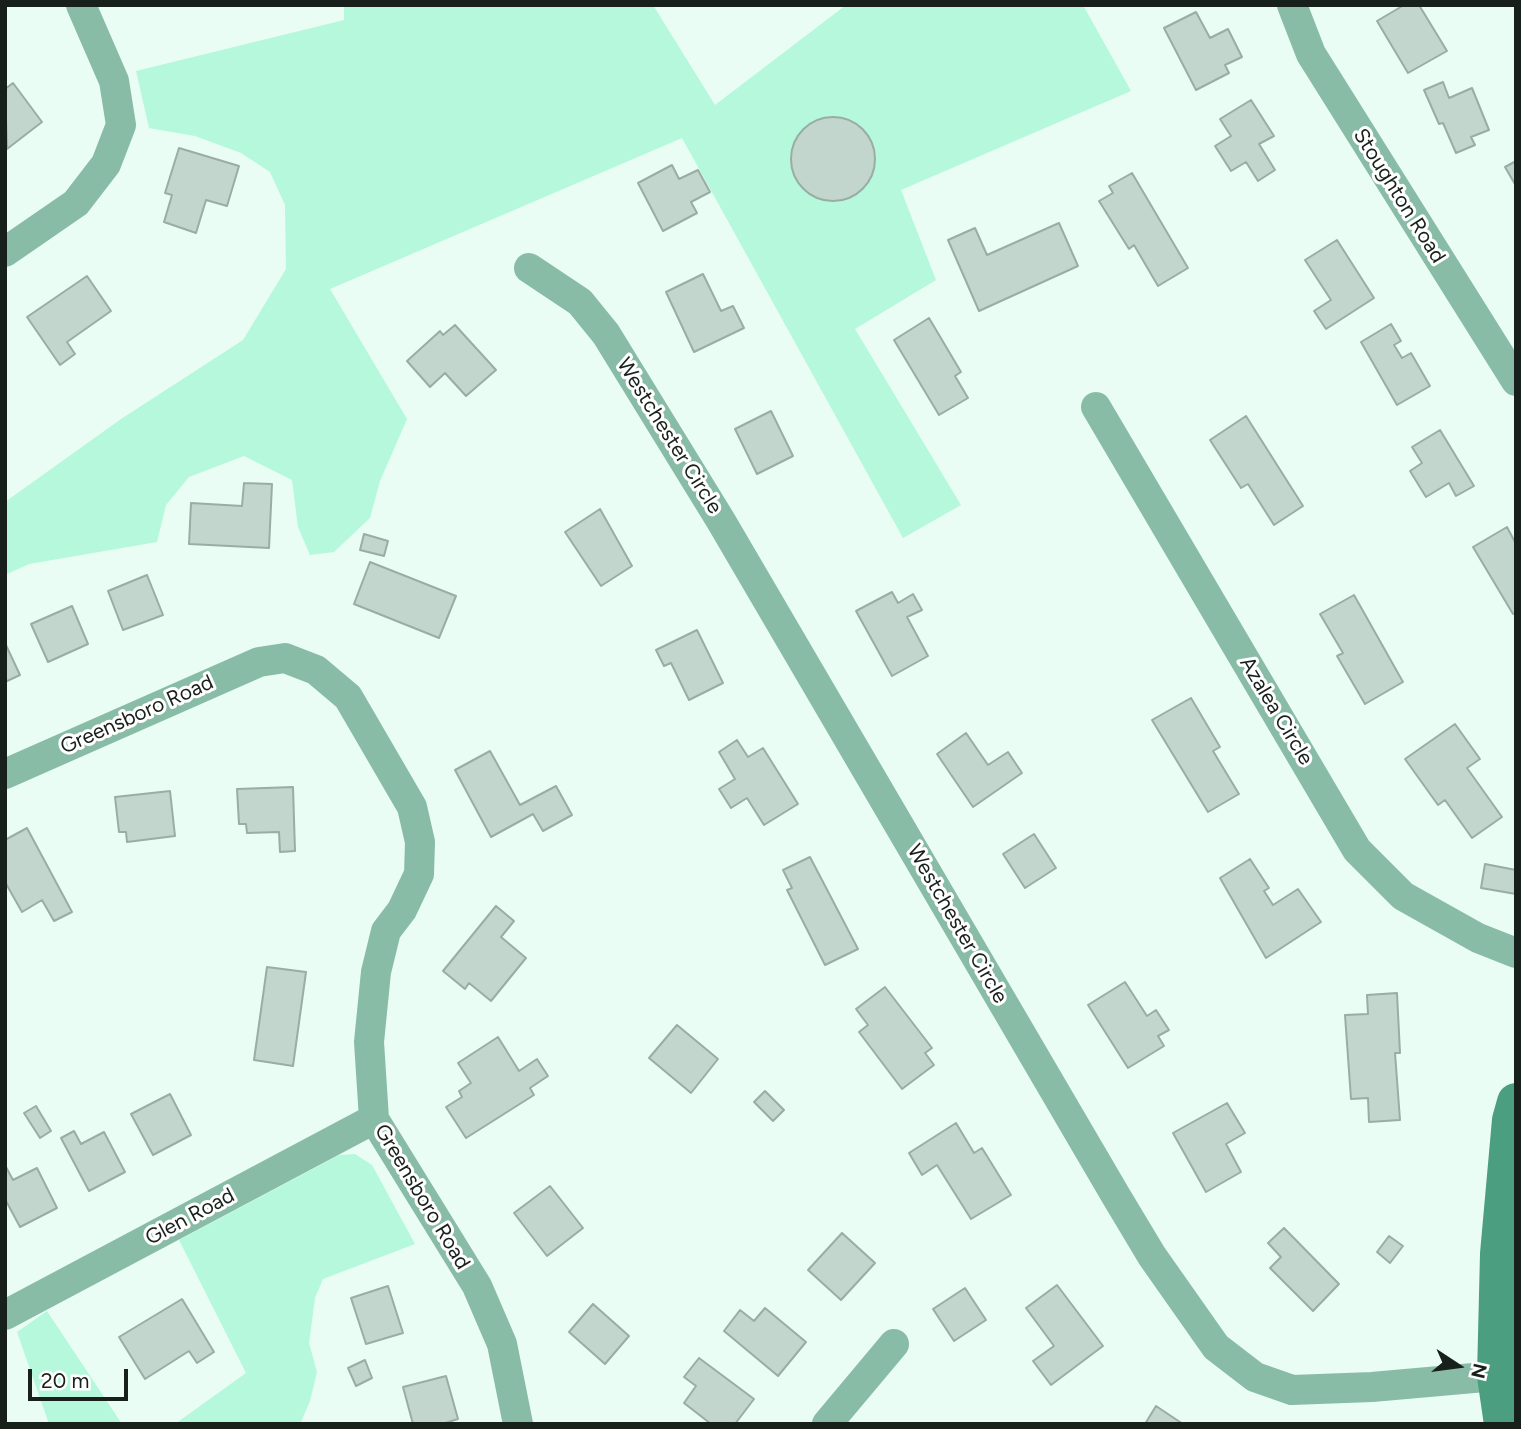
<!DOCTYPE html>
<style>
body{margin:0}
#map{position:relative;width:1521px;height:1429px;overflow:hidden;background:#e9fdf4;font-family:Figtree,sans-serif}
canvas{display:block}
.frame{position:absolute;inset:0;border:7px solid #18201c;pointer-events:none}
.north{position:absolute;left:1423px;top:1331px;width:70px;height:70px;-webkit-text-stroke:5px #fff;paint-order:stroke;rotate:103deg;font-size:19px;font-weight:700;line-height:28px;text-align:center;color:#18201c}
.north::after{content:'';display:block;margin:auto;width:24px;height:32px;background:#18201c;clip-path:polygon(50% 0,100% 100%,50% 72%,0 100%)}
.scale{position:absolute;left:28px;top:1369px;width:100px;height:32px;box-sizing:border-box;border:4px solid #18201c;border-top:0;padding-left:9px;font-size:21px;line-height:24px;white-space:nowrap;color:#18201c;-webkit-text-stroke:5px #fff;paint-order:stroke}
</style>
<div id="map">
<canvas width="1521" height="1429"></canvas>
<div class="frame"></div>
<div class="north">N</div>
<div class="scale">20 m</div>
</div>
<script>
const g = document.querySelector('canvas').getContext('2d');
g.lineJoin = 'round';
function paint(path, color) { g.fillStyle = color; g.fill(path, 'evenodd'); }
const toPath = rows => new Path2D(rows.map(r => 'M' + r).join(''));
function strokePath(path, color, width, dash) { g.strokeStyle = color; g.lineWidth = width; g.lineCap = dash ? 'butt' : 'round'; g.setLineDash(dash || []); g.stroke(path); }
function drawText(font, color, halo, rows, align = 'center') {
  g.font = font + ' Figtree,sans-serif'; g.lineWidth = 6; g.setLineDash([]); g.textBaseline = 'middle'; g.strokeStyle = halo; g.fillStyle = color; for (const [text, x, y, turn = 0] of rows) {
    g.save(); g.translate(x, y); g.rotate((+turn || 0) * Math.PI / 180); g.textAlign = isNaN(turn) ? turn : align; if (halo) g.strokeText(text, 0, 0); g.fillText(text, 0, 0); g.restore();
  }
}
paint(toPath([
 [344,5,653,5,715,105,846,5,1083,5,1131,91,901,190,936,280,855,329,961,505,903,538,682,138,330,289,407,419,380,481,370,518,334,552,310,555,298,527,292,480,244,456,189,477,166,505,157,542,29,564,5,575,5,502,121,419,243,340,286,269,285,205,270,172,241,153,195,136,149,128,136,71,344,20],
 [355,1154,372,1165,415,1244,323,1279,315,1298,309,1343,317,1372,310,1401,300,1424,175,1424,246,1373,179,1240,339,1155],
 [47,1311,122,1424,49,1424,17,1332]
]), '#b5f8db');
const building = toPath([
 [1404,5,1419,5,1447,51,1408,73,1377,21,1404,5],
 [1196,12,1210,38,1228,29,1242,57,1225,65,1229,73,1196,90,1164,28,1196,12],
 [1443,82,1449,98,1472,88,1489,130,1471,137,1475,145,1456,153,1443,123,1439,124,1424,90,1443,82],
 [13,83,42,122,7,149,5,89,13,83],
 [1251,100,1274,136,1259,144,1275,170,1258,181,1246,162,1231,171,1215,146,1231,136,1220,119,1251,100],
 '791 159a42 42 0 1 1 84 0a42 42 0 1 1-84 0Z',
 [179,148,239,166,227,206,206,200,196,233,164,222,172,195,165,193,179,148],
 [1516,161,1516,186,1505,167,1516,161],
 [672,165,679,179,698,170,710,192,691,202,697,213,663,231,638,183,672,165],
 [1132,173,1188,268,1158,286,1134,245,1129,249,1099,201,1113,193,1109,186,1132,173],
 [1059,223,1078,266,979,311,948,240,975,228,987,255,1059,223],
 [1337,240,1374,298,1326,329,1314,311,1331,300,1305,260,1337,240],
 [703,274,721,311,733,306,744,328,694,352,666,292,703,274],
 [87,276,111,311,67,342,75,354,60,365,27,317,87,276],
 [929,318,961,372,955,376,968,398,939,415,894,340,929,318],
 [1391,324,1401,341,1394,345,1402,358,1411,353,1430,386,1397,405,1361,342,1391,324],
 [455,325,496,370,466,396,445,373,430,387,407,361,440,331,443,335,455,325],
 [771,411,793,456,757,474,735,429,771,411],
 [1246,416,1303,506,1274,525,1248,484,1241,488,1210,440,1246,416],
 [1440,430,1474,486,1456,496,1449,483,1426,497,1410,471,1422,463,1412,447,1440,430],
 [244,483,272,484,269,548,189,544,191,503,242,506,244,483],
 [600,509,632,566,601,586,565,532,600,509],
 [1507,527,1516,544,1516,612,1513,614,1473,547,1507,527],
 [364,534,388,541,384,556,360,550,364,534],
 [370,562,456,596,439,638,354,604,370,562],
 [147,575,163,615,123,630,108,591,147,575],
 [892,592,898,603,913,594,922,610,907,617,928,656,892,676,856,611,892,592],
 [1354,595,1403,682,1365,704,1337,656,1343,653,1320,614,1354,595],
 [72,606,88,644,48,662,31,624,72,606],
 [697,630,723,683,689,700,671,663,664,666,656,650,697,630],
 [5,643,20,675,5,682,5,643],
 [1191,698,1220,747,1213,751,1239,794,1208,812,1152,720,1191,698],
 [1455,724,1480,759,1467,768,1502,817,1472,838,1445,800,1438,805,1405,759,1455,724],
 [966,733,988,765,1008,752,1022,773,973,807,937,754,966,733],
 [737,740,748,757,763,748,798,804,764,825,747,798,731,808,719,789,735,779,719,752,737,740],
 [490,751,520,805,556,786,572,815,543,831,533,814,491,837,455,770,490,751],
 [293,787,295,851,280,852,279,832,247,833,246,824,239,824,237,789,293,787],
 [170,791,175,836,127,842,126,832,119,832,115,797,170,791],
 [27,828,72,912,54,921,42,900,22,912,5,882,5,840,27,828],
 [1034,834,1056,868,1025,888,1003,854,1034,834],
 [810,857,858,949,825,965,787,890,792,888,783,870,810,857],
 [1250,859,1269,888,1264,891,1273,905,1298,889,1321,922,1266,958,1220,878,1250,859],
 [1485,864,1516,870,1516,894,1481,888,1485,864],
 [496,906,514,921,501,937,526,958,491,1001,469,983,465,989,443,971,496,906],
 [267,967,306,972,293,1066,254,1060,267,967],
 [1125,982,1147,1016,1156,1010,1169,1030,1158,1036,1164,1046,1128,1068,1088,1005,1125,982],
 [885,987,932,1048,925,1053,934,1065,902,1089,859,1032,868,1025,856,1009,885,987],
 [1397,993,1400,1053,1395,1053,1400,1120,1369,1122,1368,1098,1351,1099,1345,1015,1368,1014,1367,995,1397,993],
 [677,1025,718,1059,691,1093,649,1058,677,1025],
 [498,1037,519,1071,537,1059,548,1076,530,1088,534,1095,466,1138,446,1107,462,1097,459,1091,471,1083,458,1063,498,1037],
 [765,1091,784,1110,773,1121,754,1102,765,1091],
 [170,1094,191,1135,153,1155,131,1114,170,1094],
 [1227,1103,1245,1133,1226,1144,1241,1172,1206,1192,1173,1133,1227,1103],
 [36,1106,51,1131,40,1138,24,1113,36,1106],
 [956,1123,974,1153,982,1148,1011,1195,971,1219,937,1165,922,1175,909,1153,956,1123],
 [74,1131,81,1144,104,1132,125,1172,89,1191,61,1138,74,1131],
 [6,1167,13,1180,37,1168,57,1208,20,1227,5,1199,6,1167],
 [550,1186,583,1228,547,1256,514,1213,550,1186],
 [1284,1228,1339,1284,1313,1311,1270,1268,1281,1257,1268,1243,1284,1228],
 [842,1233,875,1263,841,1300,808,1270,842,1233],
 [1389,1236,1403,1246,1390,1263,1377,1252,1389,1236],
 [1057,1285,1103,1346,1051,1385,1033,1361,1054,1346,1026,1308,1057,1285],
 [388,1286,403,1333,366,1344,351,1298,388,1286],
 [965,1288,986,1320,954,1341,933,1309,965,1288],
 [182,1299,214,1352,197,1363,189,1351,145,1379,119,1337,182,1299],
 [593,1304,629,1336,605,1364,569,1332,593,1304],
 [765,1308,806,1342,778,1376,724,1331,740,1310,754,1321,765,1308],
 [699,1358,754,1399,735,1424,711,1424,684,1403,696,1386,684,1377,699,1358],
 [365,1360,372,1378,356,1386,348,1368,365,1360],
 [446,1376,458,1419,442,1424,413,1424,403,1387,446,1376],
 [1156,1406,1183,1424,1145,1424,1156,1406]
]);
paint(building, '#c2d6cd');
strokePath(building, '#99ada4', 2);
strokePath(toPath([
 [1292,5,1311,54,1516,381],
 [5,252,76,203,106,164,121,125,114,81,81,5],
 [529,268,580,302,606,334,721,521,1116,1196,1152,1256,1216,1347,1255,1377,1292,1390,1372,1387,1496,1376],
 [1096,407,1357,850,1403,896,1478,938,1516,953],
 [5,774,259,662,285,658,316,670,348,697,412,807,420,842,419,874,402,910,386,931,376,972,369,1042,374,1119,477,1286,502,1344,518,1424],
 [5,1315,374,1119],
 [827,1424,894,1344]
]), '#89bca6', 30);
strokePath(toPath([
 [1503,1424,1496,1376,1499,1254,1511,1120,1516,1102]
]), '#4b9e7f', 38);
drawText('21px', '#18201c', '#fff', [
 ["Stoughton Road",1399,196,58],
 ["Westchester Circle",669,436,58],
 ["Azalea Circle",1276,711,59],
 ["Greensboro Road",137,715,-24],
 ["Westchester Circle",957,924,60],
 ["Greensboro Road",422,1197,59],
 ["Glen Road",190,1217,-28]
]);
</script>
